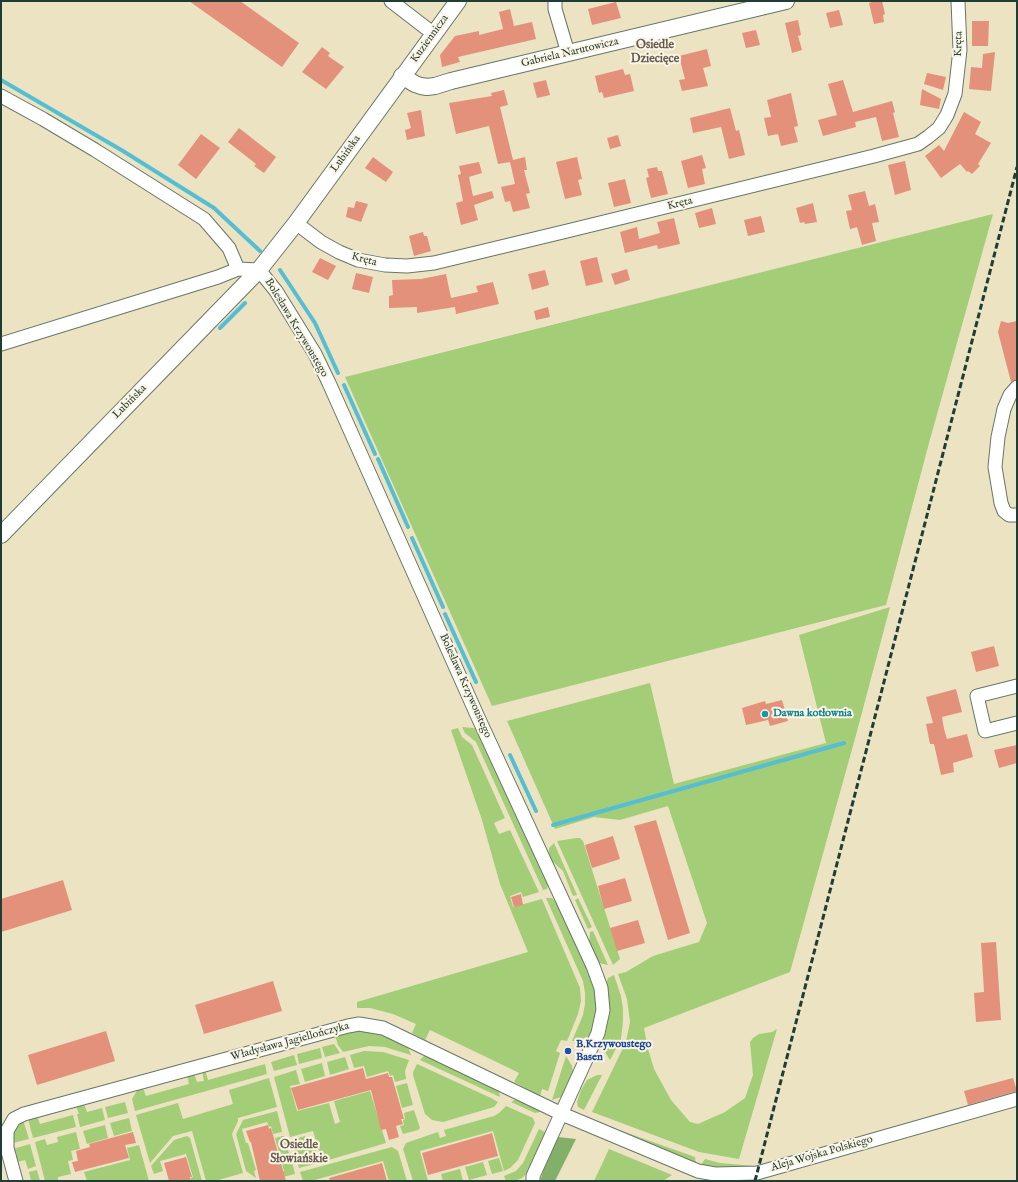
<!DOCTYPE html>
<meta charset="utf-8">
<style>
body{margin:0}
#map{position:relative;width:1018px;height:1182px;overflow:hidden;background:#ebe3c2;font-family:"IM FELL English",serif}
canvas{display:block}
.frame{position:absolute;inset:0;border:2px solid #1f3d34;pointer-events:none}
</style>
<div id="map">
<canvas width="1018" height="1182"></canvas>
<div class="frame"></div>
</div>
<script>
const g = document.querySelector('canvas').getContext('2d');
g.lineJoin = 'round';
function paint(path, color) { g.fillStyle = color; g.fill(path, 'evenodd'); }
const toPath = rows => new Path2D(rows.map(r => 'M' + r).join(''));
function strokePath(path, color, width, dash) { g.strokeStyle = color; g.lineWidth = width; g.lineCap = dash ? 'butt' : 'round'; g.setLineDash(dash || []); g.stroke(path); }
function drawText(font, color, halo, rows, align = 'center') {
  g.font = font + ' "IM FELL English",serif'; g.lineWidth = 4; g.setLineDash([]); g.textBaseline = 'middle'; g.strokeStyle = halo; g.fillStyle = color; for (const [text, x, y, turn = 0] of rows) {
    g.save(); g.translate(x, y); g.rotate((+turn || 0) * Math.PI / 180); g.textAlign = isNaN(turn) ? turn : align; if (halo) g.strokeText(text, 0, 0); g.fillText(text, 0, 0); g.restore();
  }
}
paint(toPath([
 [993,214,929,443,886,605,492,706,345,377],
 [890,607,856,735,790,972,644,1028,648,1049,654,1069,671,1100,690,1122,698,1124,725,1112,745,1098,753,1075,750,1042,753,1038,759,1034,772,1032,777,1029,739,1159,699,1152,592,1112,626,1042,630,1022,627,999,618,974,626,972,653,956,699,942,707,923,668,806,620,820,594,817,555,829,507,721,650,683,674,784,826,743,799,635],
 [462,727,474,728,478,730,549,882,547,889,543,890,476,742,465,733],
 [458,728,462,737,472,745,505,818,494,823,499,834,510,830,539,892,523,897,521,892,510,896,513,907,542,899,580,988,581,1001,578,1014,567,1041,561,1040,556,1051,560,1053,548,1091,542,1089,540,1096,514,1082,519,1073,509,1068,430,1030,425,1040,412,1033,416,1024,393,1014,370,1008,357,1008,357,1002,528,952,500,884,482,820,451,730],
 [577,838,580,838,583,841,620,959,613,965,557,841],
 [554,843,577,895,573,896,563,871,551,860,549,855,549,848],
 [546,898,552,898,558,904,590,975,596,992,598,1012,592,1032,589,1036,577,1041,572,1041,583,1015,585,1004,585,993,583,981],
 [578,898,592,927,588,929,575,900],
 [593,931,608,965,599,963,589,945,590,932],
 [614,975,621,996,623,1009,623,1021,621,1039,610,1060,605,1052,603,1041,610,1012,606,984,608,978],
 [350,1030,369,1030,388,1035,408,1047,411,1055,385,1047,369,1046,343,1052,338,1045,335,1035],
 [334,1044,340,1053,325,1057,322,1047],
 [320,1048,322,1058,299,1064,297,1054],
 [364,1051,383,1052,409,1060,405,1071,406,1079,395,1082,393,1075,390,1076,388,1071,367,1077,364,1066,354,1068,350,1055],
 [294,1055,297,1065,274,1071,271,1062],
 [424,1056,429,1056,498,1088,500,1097,420,1060],
 [566,1056,572,1066,573,1072,572,1078,566,1092,561,1097,552,1100],
 [345,1057,349,1069,330,1075,327,1062],
 [322,1063,325,1076,305,1082,301,1069],
 [265,1064,267,1074,135,1111,132,1099,138,1089,143,1088,146,1096,189,1084,187,1075,194,1073,197,1082,204,1081,202,1071,205,1070,208,1080],
 [417,1064,491,1098,498,1102,494,1107,443,1122,432,1120,425,1114,413,1075,413,1072],
 [296,1070,300,1084,290,1086,297,1111,329,1103,335,1124,340,1122,334,1101,370,1091,386,1143,322,1162,313,1131,290,1137,274,1077],
 [597,1075,602,1075,584,1110,578,1107,577,1102,581,1090,587,1080],
 [269,1078,277,1107,238,1118,238,1121,232,1134,243,1173,215,1181,206,1181,192,1131,173,1136,150,1163,136,1115,178,1103,183,1119,233,1104,229,1090],
 [407,1083,413,1105,402,1108,396,1086],
 [516,1099,541,1110,540,1112,535,1113,511,1102],
 [125,1102,128,1113,108,1118,105,1107],
 [84,1104,87,1112,102,1108,105,1120,80,1127,77,1114,79,1114,76,1106],
 [506,1106,533,1118,535,1123,518,1160,510,1168,504,1171,493,1131,420,1151,428,1181,413,1181,403,1149,406,1143,438,1132,440,1138,446,1136,444,1130,494,1116,499,1113],
 [414,1110,420,1128,418,1130,403,1134,400,1126,404,1125,403,1120,405,1119,404,1113],
 [277,1111,282,1131,282,1132,273,1134,271,1126,269,1127,267,1122,242,1129,246,1143,248,1143,256,1170,254,1171,256,1178,246,1171,236,1134,243,1120],
 [73,1115,76,1127,33,1138,28,1119,37,1116,40,1124],
 [129,1118,132,1131,114,1136,110,1123],
 [23,1120,29,1139,13,1143,14,1130,17,1125],
 [105,1125,108,1138,87,1144,83,1131],
 [539,1129,547,1133,528,1172,522,1178,515,1181,506,1181,504,1176,516,1171,523,1163],
 [619,1130,695,1157,696,1164,618,1133],
 [76,1132,80,1149,71,1151,73,1160,68,1161,71,1174,58,1177,58,1181,45,1181,35,1142,45,1139,47,1145,58,1142,57,1137],
 [187,1136,190,1138,202,1181,191,1181,191,1178,193,1177,186,1154,160,1161,163,1171,154,1174,151,1166,174,1140],
 [283,1136,284,1136,290,1157,281,1159,275,1138],
 [305,1136,306,1140,313,1141,315,1144,317,1155,313,1161,314,1164,299,1168,291,1140],
 [30,1144,36,1166,28,1169,25,1160,17,1162,13,1149],
 [139,1145,149,1181,87,1181,84,1172,130,1160,127,1148],
 [392,1147,398,1151,407,1181,389,1181,383,1161,311,1181,303,1181,300,1172],
 [609,1149,672,1175,663,1181,594,1181],
 [499,1158,503,1171,492,1174,488,1161],
 [705,1159,720,1163,754,1166,754,1168,713,1168,701,1165],
 [292,1162,295,1174,283,1177,282,1172,284,1171,282,1164],
 [483,1162,487,1175,469,1180,465,1167],
 [460,1169,463,1181,443,1181,441,1174],
 [37,1170,40,1181,31,1181,29,1172]
]), '#a4cd78');
paint(toPath([
 [558,1137,576,1139,555,1181,540,1181,544,1169]
]), '#83b068');
strokePath(toPath([
 [1,80,123,151,214,208,260,251],
 [280,270,315,323,338,373],
 [220,328,245,303],
 [344,385,375,454],
 [378,459,408,527],
 [412,538,443,607],
 [445,614,476,682],
 [510,755,536,811],
 [553,825,844,743]
]), '#55bed2', 4);
paint(toPath([
 [189,1,240,1,299,43,282,67],
 [875,1,882,1,885,14,883,15,884,22,874,24,869,3],
 [616,2,621,18,592,25,588,9],
 [510,9,514,26,532,22,536,39,458,57,460,62,442,67,440,55,455,36,479,31,479,35,503,29,499,12],
 [839,10,843,25,830,28,826,13],
 [798,20,801,35,798,36,802,50,792,53,785,23],
 [972,21,989,21,988,46,972,46],
 [756,30,760,45,746,48,742,33],
 [322,47,330,53,328,56,344,67,326,89,302,72],
 [707,49,711,66,703,68,708,86,682,91,679,80,685,79,679,56],
 [995,52,991,91,969,89,971,67,982,68,983,54],
 [623,69,625,75,630,74,634,91,604,98,602,92,599,93,595,76],
 [927,73,946,77,943,90,924,84],
 [546,80,550,95,537,98,533,83],
 [843,80,853,112,892,101,895,112,893,113,899,137,882,141,876,117,855,122,856,127,823,136,818,120,837,115,828,84],
 [922,89,941,99,939,109,920,105],
 [504,90,508,105,500,107,513,160,525,157,527,170,524,170,530,193,526,194,530,208,513,212,510,201,505,202,501,187,515,184,510,162,498,164,489,126,456,134,449,103,492,96,491,93],
 [791,93,798,126,794,127,798,142,781,146,778,134,768,136,764,118,771,117,767,100],
 [730,108,736,131,739,130,745,155,729,159,721,127,693,133,690,118],
 [421,110,425,136,407,140,405,130,411,128,407,113],
 [964,112,981,122,975,134,991,143,978,164,980,166,972,174,968,171,967,172,960,164,941,178,925,156,939,145,944,151],
 [239,128,276,157,264,173,254,166,256,164,228,142],
 [201,134,220,148,196,179,178,165],
 [618,135,621,146,610,149,607,138],
 [702,155,706,168,702,169,705,184,688,188,681,161],
 [373,157,393,172,386,182,365,168],
 [577,157,582,179,578,180,582,195,565,199,556,162],
 [905,161,911,190,895,195,888,165],
 [479,162,482,173,469,177,473,196,492,191,494,198,474,205,478,220,461,225,456,203,463,201,458,175,461,174,459,166],
 [657,167,658,171,662,171,668,194,651,198,646,178,649,177,647,169],
 [625,179,631,203,614,207,608,183],
 [865,191,869,206,875,204,879,222,872,223,876,241,862,245,857,227,850,229,846,211,852,210,848,195],
 [356,201,368,204,361,222,346,217,348,207,354,208],
 [813,203,817,222,805,224,804,222,800,223,796,208],
 [712,208,716,224,699,228,695,213],
 [761,216,765,232,748,236,744,220],
 [674,218,680,244,658,249,657,245,625,253,620,232,637,227,639,239,660,233,657,222],
 [423,232,424,236,427,236,431,251,414,256,409,236],
 [597,257,603,282,586,286,580,261],
 [320,258,336,266,328,280,312,272],
 [627,269,630,280,615,285,611,274],
 [545,270,549,285,532,290,528,274],
 [356,273,373,277,369,293,352,289],
 [446,274,451,298,478,292,476,286,493,282,499,304,456,314,455,307,417,313,417,307,389,308,389,296,393,295,392,280,421,279],
 [548,307,550,317,536,320,534,311],
 [1001,321,1008,323,1017,321,1017,379,1011,382,998,332],
 [994,646,999,666,976,672,971,652],
 [956,689,962,712,942,717,944,729,947,739,967,734,973,757,953,763,954,772,941,775,934,744,930,744,926,724,933,723,926,697],
 [782,700,788,721,770,726,768,720,746,725,742,708,765,701,766,704],
 [1017,745,1017,763,999,768,994,750],
 [656,820,690,933,668,940,634,826],
 [613,836,620,859,592,868,585,845],
 [625,878,632,901,604,909,598,886],
 [63,880,72,910,1,932,1,899],
 [521,894,523,905,514,907,511,897],
 [638,920,645,943,617,951,610,928],
 [996,942,1001,1020,976,1022,974,993,984,992,981,943],
 [273,981,282,1011,204,1034,195,1005],
 [106,1031,115,1061,37,1085,28,1055],
 [363,1068,366,1079,388,1073,389,1077,392,1077,404,1119,401,1119,403,1124,396,1126,399,1137,389,1140,386,1129,381,1130,371,1090,298,1110,291,1088],
 [1013,1078,1017,1091,968,1105,964,1091],
 [268,1125,269,1129,271,1128,286,1181,260,1181,251,1142,250,1142,246,1131],
 [133,1132,136,1143,125,1145,129,1158,75,1172,72,1162,78,1161,76,1151,90,1147,89,1144],
 [492,1133,498,1156,428,1175,422,1153],
 [186,1157,192,1177,190,1177,191,1181,169,1181,164,1163],
 [382,1163,387,1181,330,1181,329,1178]
]), '#e3917b');
const minor = toPath([
 [391,1,426,28,434,33],
 [555,1,555,9,568,53],
 [1,96,43,119,95,150,204,219,229,248,238,269,259,270,276,291,315,354,329,383,477,715,593,966,601,988,603,1010,598,1033,533,1176,533,1181],
 [296,223,321,242,339,252,358,260,385,265,407,266,434,263,563,232,874,156,918,144,928,137,939,128,947,115,955,94,960,50,958,1],
 [1,344,218,277,238,269],
 [1017,387,1010,395,1004,409,998,437,995,467,1001,503,1004,511,1009,515,1017,515],
 [1017,686,977,696,985,731,1017,723],
 [16,1181,7,1148,7,1131,14,1119,24,1114,348,1026,359,1024,383,1028,562,1114,698,1171,715,1174,757,1173,1017,1099]
]);
const major = toPath([
 [402,76,415,84,421,86,427,87,435,86,451,81,786,1],
 [1,535,259,270,296,223,458,1]
]);
strokePath(minor, '#676', 15);
strokePath(major, '#676', 18);
strokePath(minor, '#fff', 13);
strokePath(major, '#fff', 16);
strokePath(toPath([
 [755,1181,1017,167]
]), '#1f3d34', 3, [6, 3]);
for (const [x, y, r, color] of [
 [765,714,4,"#0f9aa8"],
 [568,1051,4,"#1a4fb4"]
]) { const dot = new Path2D(); dot.arc(x, y, r, 0, 2 * Math.PI); g.fillStyle = color; g.fill(dot); strokePath(dot, '#fcf5e5', 1.5); }
drawText('11px', '#1f3d34', '#fcf5e5', [
 ["Kuziennicza",430,39,-54],
 ["Kręta",959,44,-89],
 ["Gabriela Narutowicza",570,53,-13],
 ["Lubińska",346,154,-54],
 ["Kręta",680,204,-14],
 ["Kręta",364,260,15],
 ["Bolesława Krzywoustego",296,328,59],
 ["Lubińska",130,402,-45],
 ["Bolesława Krzywoustego",465,686,66],
 ["Władysława Jagiellończyka",290,1042,-15],
 ["Aleja Wojska Polskiego",822,1154,-16]
]);
drawText('bold 11px', '#0d838f', '#fcf5e5', [
 ["Dawna kotłownia",773,714]
], 'left');
drawText('bold 11px', '#164399', '#fcf5e5', [
 ["B.Krzywoustego",576,1045],
 ["Basen",576,1058]
], 'left');
drawText('bold 12px', '#645a4d', '#fcf5e5', [
 ["Osiedle",655,46],
 ["Dziecięce",655,60],
 ["Osiedle",299,1146],
 ["Słowiańskie",299,1160]
]);
</script>
